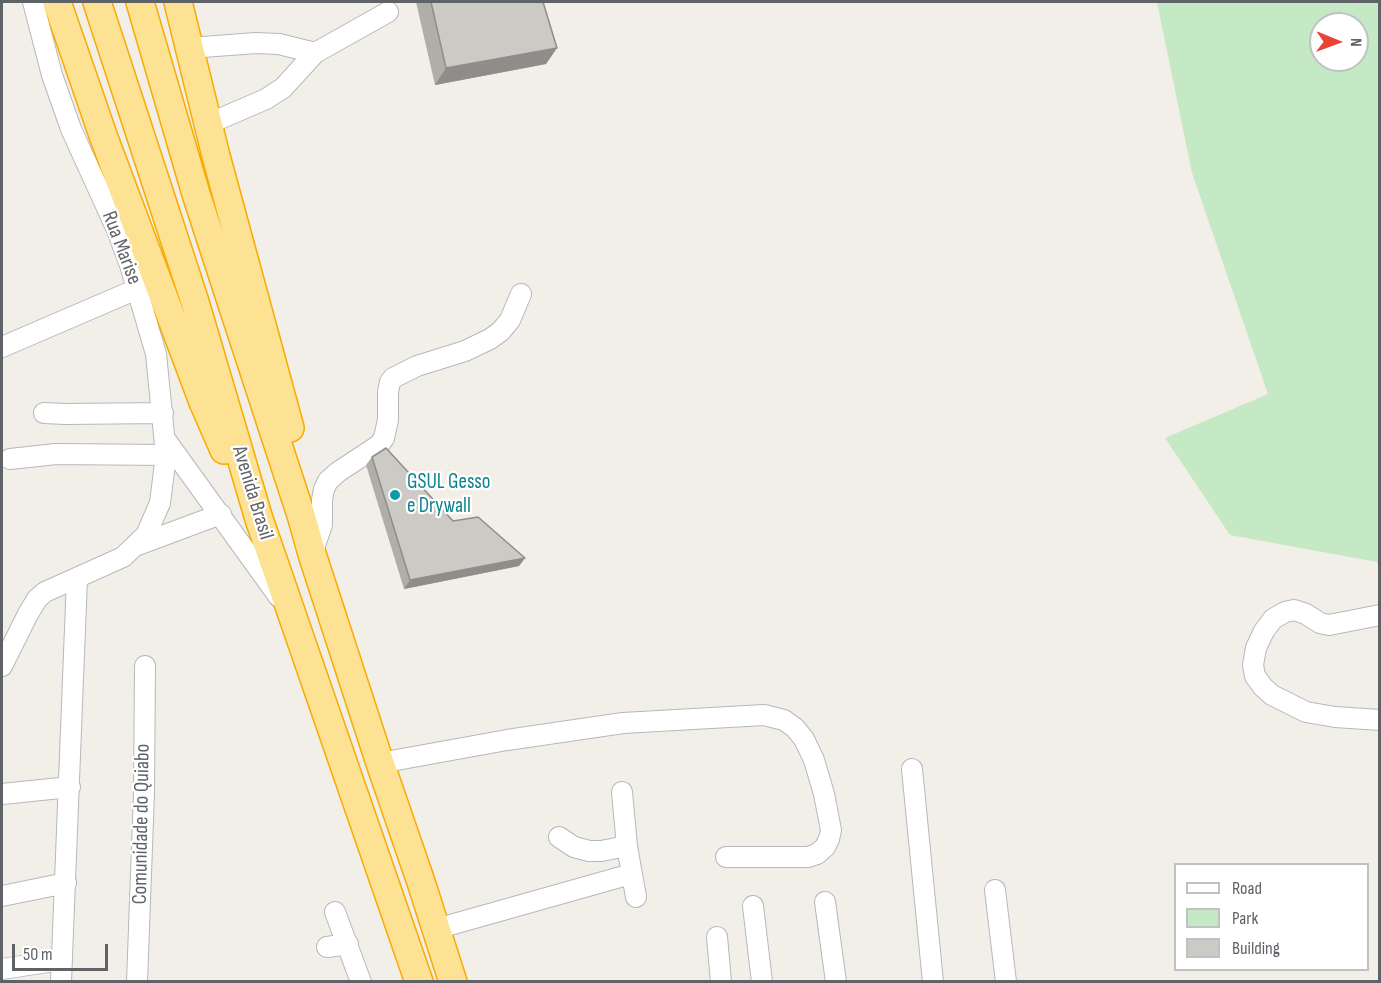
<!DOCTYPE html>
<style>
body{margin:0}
#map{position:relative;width:1381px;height:983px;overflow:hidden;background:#f1efe8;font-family:"Sofia Sans Condensed",sans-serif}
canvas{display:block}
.frame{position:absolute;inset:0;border:3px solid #5f6368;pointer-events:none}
.legend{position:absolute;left:1174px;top:863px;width:195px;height:108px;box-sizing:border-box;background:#fff;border:2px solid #bfc1c3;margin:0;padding:8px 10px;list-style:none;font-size:18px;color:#5f6368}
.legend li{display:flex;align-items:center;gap:12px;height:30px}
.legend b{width:30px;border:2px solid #bfc1c3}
.north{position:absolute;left:1309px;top:12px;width:60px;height:60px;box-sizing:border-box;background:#fff;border:2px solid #bfc1c3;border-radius:50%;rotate:91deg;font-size:16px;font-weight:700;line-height:24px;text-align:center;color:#5f6368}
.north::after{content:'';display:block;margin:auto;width:21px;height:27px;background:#ea4335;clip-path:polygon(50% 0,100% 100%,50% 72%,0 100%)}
.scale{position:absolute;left:12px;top:944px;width:96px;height:27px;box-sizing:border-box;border:3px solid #5f6368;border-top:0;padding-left:8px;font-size:18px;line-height:21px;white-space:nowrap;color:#5f6368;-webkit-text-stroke:4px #fff;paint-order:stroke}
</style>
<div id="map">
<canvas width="1381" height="983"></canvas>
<div class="frame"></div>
<ul class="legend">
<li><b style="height:8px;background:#fff"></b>Road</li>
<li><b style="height:16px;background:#c5e8c5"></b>Park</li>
<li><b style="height:16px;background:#cccac5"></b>Building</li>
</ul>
<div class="north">N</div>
<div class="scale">50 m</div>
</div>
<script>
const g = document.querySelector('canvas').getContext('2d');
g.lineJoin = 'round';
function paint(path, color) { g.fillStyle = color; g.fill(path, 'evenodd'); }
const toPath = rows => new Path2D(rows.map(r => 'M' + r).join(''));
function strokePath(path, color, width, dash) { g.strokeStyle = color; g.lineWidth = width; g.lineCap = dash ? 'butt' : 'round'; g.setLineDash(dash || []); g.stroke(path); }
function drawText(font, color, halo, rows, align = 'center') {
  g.font = font + ' "Sofia Sans Condensed",sans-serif'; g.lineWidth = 4.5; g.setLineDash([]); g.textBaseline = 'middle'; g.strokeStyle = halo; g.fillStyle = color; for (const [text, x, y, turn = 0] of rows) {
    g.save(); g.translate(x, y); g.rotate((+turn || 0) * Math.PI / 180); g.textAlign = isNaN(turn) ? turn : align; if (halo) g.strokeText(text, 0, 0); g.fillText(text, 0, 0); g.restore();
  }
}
paint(toPath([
 [1157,2,1379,2,1379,568,1377,562,1230,535,1165,438,1268,394,1192,173],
 [1321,24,1357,24,1357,60,1321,60]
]), '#c5e8c5');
const minor = toPath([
 [189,48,256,43,279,44,315,53],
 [208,124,266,99,283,88,315,53,388,12],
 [2,347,137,289],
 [44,413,65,414,163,413],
 [165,439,279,597],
 [10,459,56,454,166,455],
 [138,545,221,514],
 [312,554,322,525,322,500,324,489,328,481,338,472,379,445,384,438,388,420,388,392,390,382,393,378,417,366,465,351,490,339,501,331,510,320,521,294],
 [1380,615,1329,625,1320,623,1306,614,1294,610,1285,612,1273,619,1264,631,1256,648,1253,665,1255,676,1263,687,1272,695,1306,712,1335,717,1380,720],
 [2,666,28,614,37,599,45,592,123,557,146,535,160,503,166,455,156,354,130,265,117,230,71,129,52,75,33,2],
 [380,763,507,740,623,723,764,715,784,720,795,728,804,739,814,760,824,794,831,830,829,839,825,847,817,854,808,857,726,857],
 [912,769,933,982],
 [622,792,627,846,636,897],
 [2,794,70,787],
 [559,837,574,847,589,851,601,851,627,846],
 [995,890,1006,982],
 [2,896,66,883],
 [825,902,836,982],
 [753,906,762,982],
 [335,912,361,982],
 [436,929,631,874],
 [717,937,721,982],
 [327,947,348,944],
 [2,969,61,960],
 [61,982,77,578],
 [137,982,144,793,145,666]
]);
const highway = toPath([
 [57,2,104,138,203,402,224,450],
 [97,2,195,302,259,519,419,982],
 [140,2,196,194,301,515,312,554,380,763,421,882,453,982],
 [178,2,216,156,290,428]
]);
strokePath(minor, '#b5b8bc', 22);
strokePath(highway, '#f9ab00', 30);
strokePath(minor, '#fff', 20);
strokePath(highway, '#fde293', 27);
paint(toPath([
 [416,2,543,2,557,48,546,64,435,85],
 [372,457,453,521,525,558,519,566,404,589,366,465]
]), '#afaea9');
paint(toPath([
 [557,48,546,64,435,85,446,68],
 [525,558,519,566,404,589,410,580]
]), '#8f8d8a');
const building = toPath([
 [431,2,543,2,557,48,446,68,431,2],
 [386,448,453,521,478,517,525,558,410,580,372,457,386,448]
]);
paint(building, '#cccac5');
strokePath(building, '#8f8d8a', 1.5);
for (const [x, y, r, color] of [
 [395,495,6,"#0f9aa8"]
]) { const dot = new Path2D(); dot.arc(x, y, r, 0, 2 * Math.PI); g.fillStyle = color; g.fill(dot); strokePath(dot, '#fff', 2); }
drawText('21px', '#5f6368', '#fff', [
 ["Rua Marise",121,248,69],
 ["Avenida Brasil",252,493,73],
 ["Comunidade do Quiabo",142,824,-89]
]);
drawText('21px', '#0d838f', '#fff', [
 ["GSUL Gesso",407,483],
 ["e Drywall",407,507]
], 'left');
</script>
